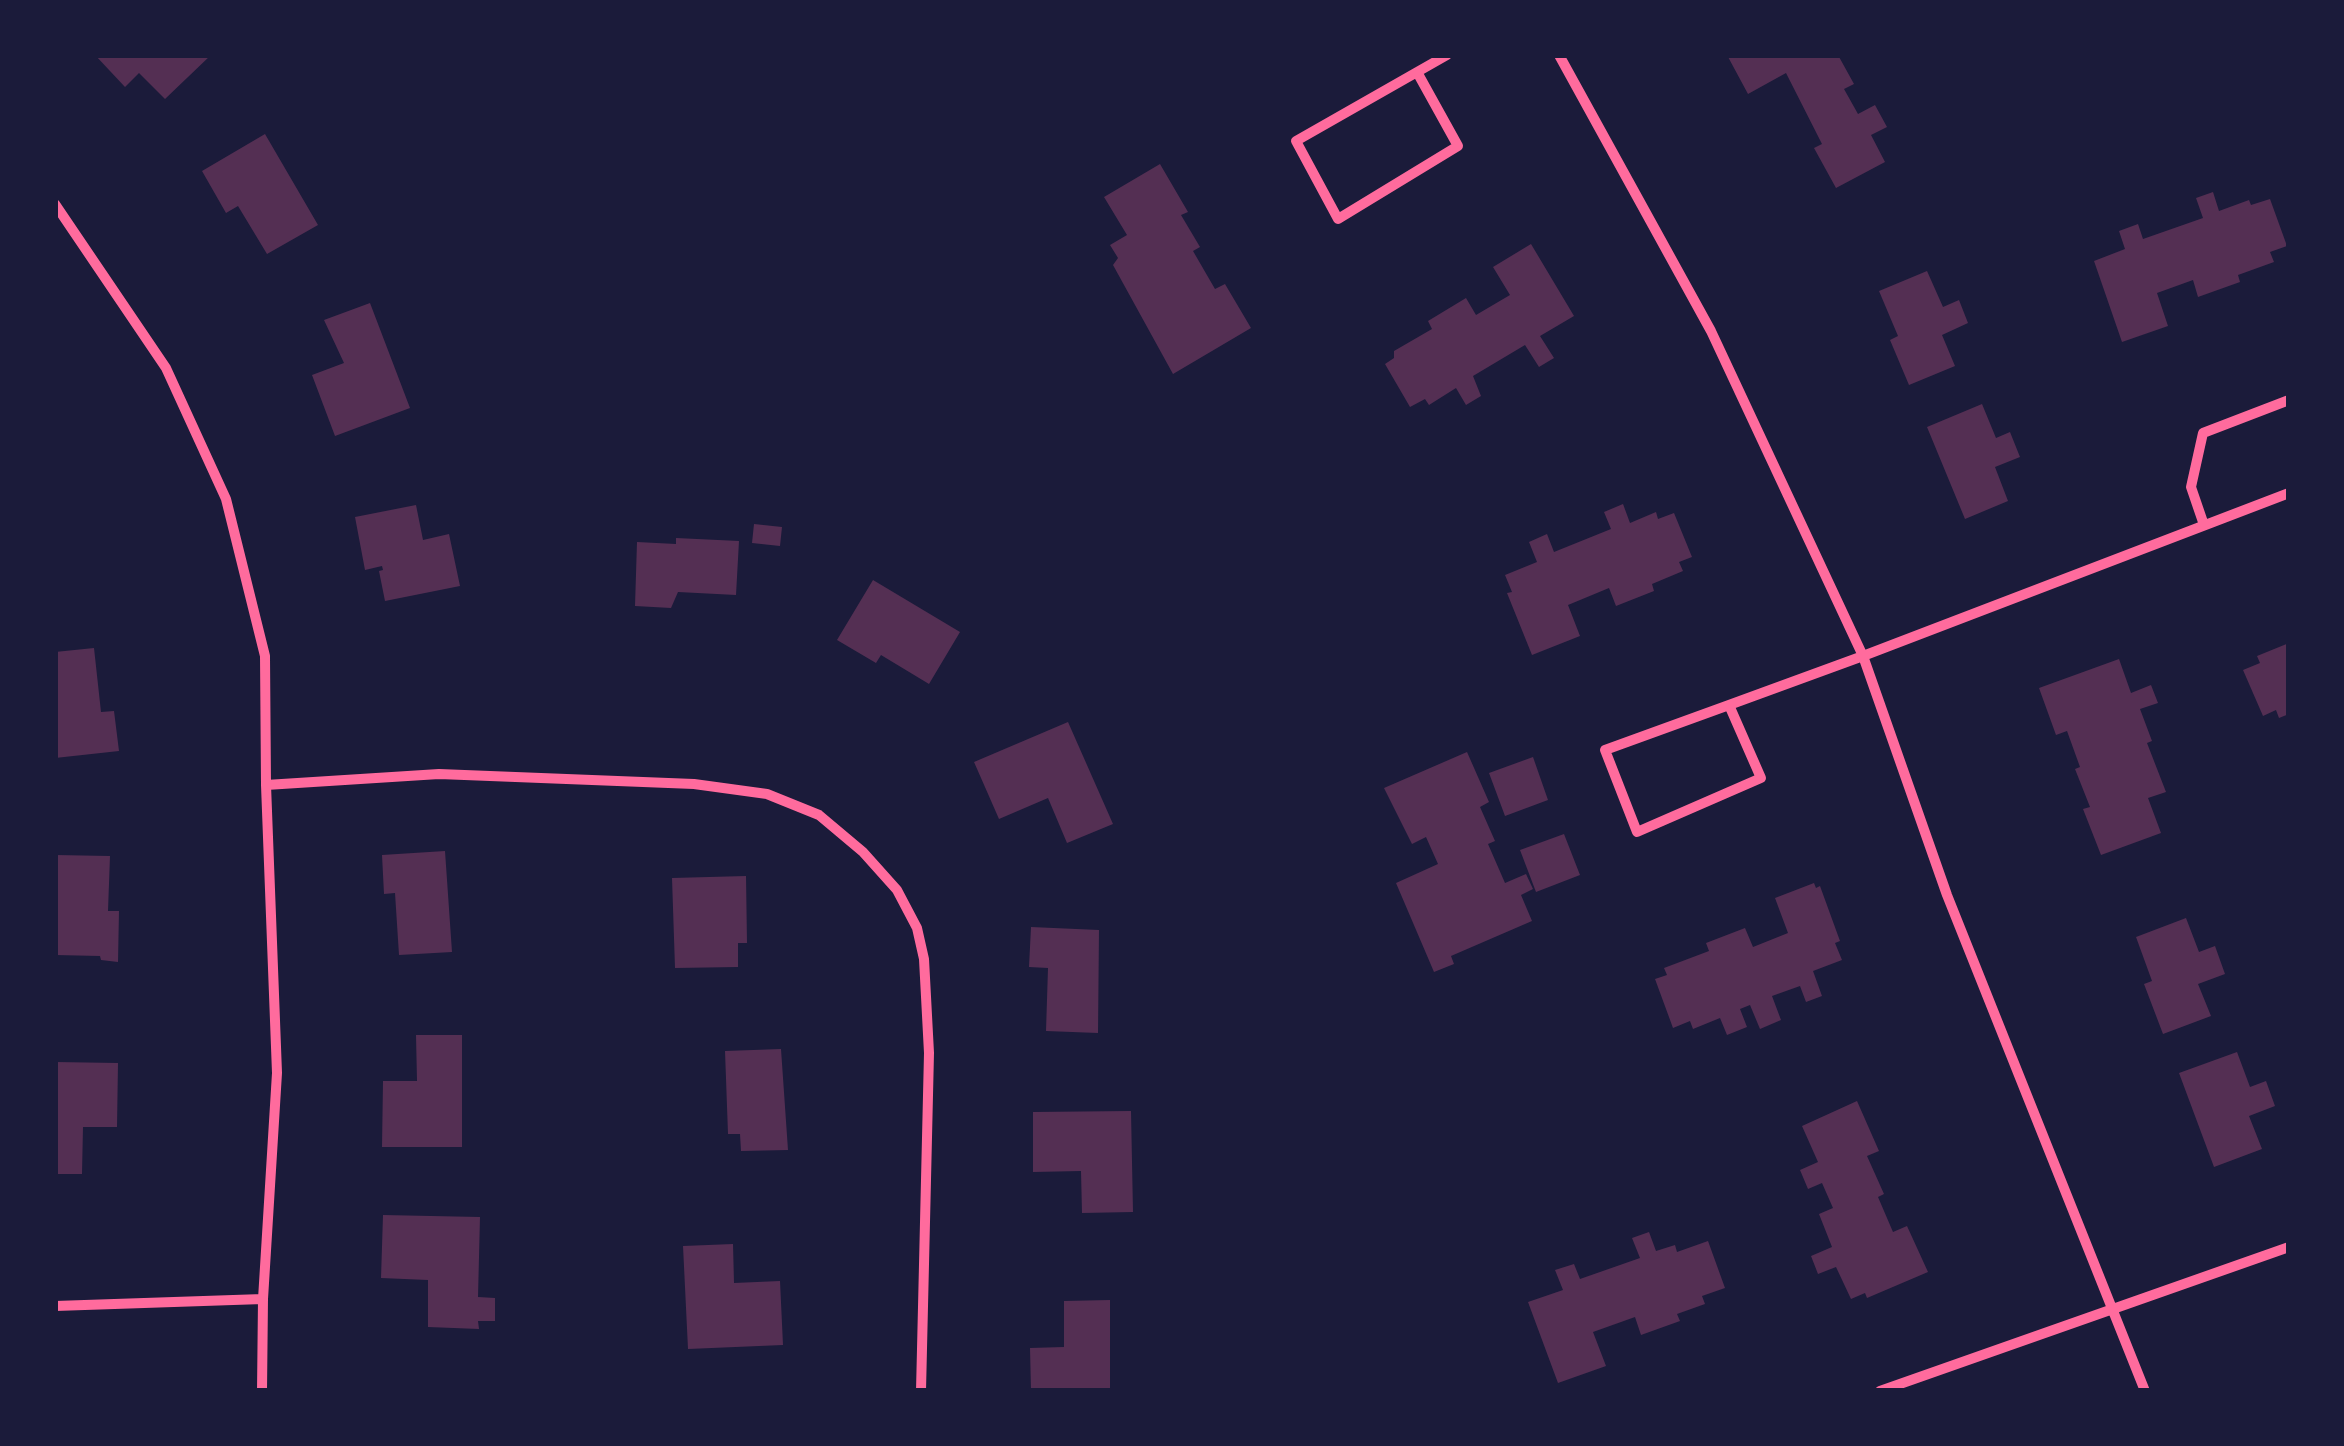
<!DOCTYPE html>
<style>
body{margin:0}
#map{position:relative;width:2344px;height:1446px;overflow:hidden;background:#1b1b3a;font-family:"Titillium Web",sans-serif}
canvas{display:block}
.frame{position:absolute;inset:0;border:58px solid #1b1b3a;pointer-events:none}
</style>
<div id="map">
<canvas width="2344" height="1446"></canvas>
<div class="frame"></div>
</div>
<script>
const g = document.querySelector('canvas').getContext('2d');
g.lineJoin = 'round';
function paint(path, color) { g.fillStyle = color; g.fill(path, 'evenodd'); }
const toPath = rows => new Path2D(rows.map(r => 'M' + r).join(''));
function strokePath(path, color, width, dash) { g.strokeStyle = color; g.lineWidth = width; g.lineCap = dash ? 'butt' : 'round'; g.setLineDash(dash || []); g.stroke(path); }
paint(toPath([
 [95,55,211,55,165,99,139,73,125,87],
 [1727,55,1838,55,1854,84,1844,89,1858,114,1875,105,1887,127,1871,135,1885,162,1836,188,1814,148,1822,144,1786,73,1748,94],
 [265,134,318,225,267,254,238,206,226,213,202,171],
 [1160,164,1188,212,1181,215,1200,247,1193,251,1215,289,1225,284,1251,328,1173,374,1113,265,1118,258,1110,245,1127,235,1104,197],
 [2213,192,2219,211,2249,200,2251,205,2270,199,2287,246,2270,252,2274,262,2238,275,2240,282,2198,297,2193,280,2157,293,2168,326,2122,342,2094,261,2125,249,2119,231,2138,224,2143,239,2203,218,2196,198],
 [1531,244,1574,316,1540,336,1554,358,1539,367,1525,345,1473,376,1481,396,1466,405,1456,388,1429,405,1425,399,1410,407,1385,364,1394,358,1394,351,1432,329,1428,321,1466,298,1476,315,1510,295,1493,267],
 [1927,271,1943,307,1959,300,1968,323,1942,335,1955,366,1909,385,1890,340,1898,336,1879,291],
 [370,303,410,408,335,436,312,375,344,363,324,320],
 [1982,404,1996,438,2010,432,2020,457,1995,467,2008,501,1965,519,1927,427],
 [1623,504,1630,523,1656,512,1658,519,1674,513,1692,557,1679,562,1683,571,1652,584,1654,591,1616,606,1609,588,1568,605,1580,636,1532,655,1507,593,1512,592,1505,575,1537,562,1529,542,1547,534,1554,552,1611,529,1604,512],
 [416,505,423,540,449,534,460,586,385,601,379,571,383,570,382,566,365,570,355,517],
 [754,524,782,527,780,546,752,543],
 [676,538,739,541,736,595,678,592,671,608,635,606,637,542,676,544],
 [873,580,960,632,929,684,881,655,876,663,837,640],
 [2289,643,2289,714,2279,718,2276,710,2263,716,2243,670,2260,663,2257,656],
 [94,648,101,712,114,711,119,751,55,758,55,652],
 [2119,659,2131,693,2151,685,2158,703,2140,709,2152,741,2147,743,2166,792,2148,798,2161,833,2101,855,2083,809,2090,807,2075,769,2080,767,2067,731,2056,735,2039,688],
 [1068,722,1113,824,1067,843,1048,798,999,819,974,762],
 [1467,752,1489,802,1480,807,1495,841,1488,844,1505,883,1526,874,1533,889,1521,895,1532,921,1451,956,1454,964,1434,972,1396,883,1438,864,1426,837,1412,844,1384,788],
 [1533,757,1548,800,1505,816,1489,773],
 [1564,834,1580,875,1536,892,1520,850],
 [445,851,452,952,399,955,395,893,384,894,382,855],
 [55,855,110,856,108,911,119,911,118,962,101,960,100,956,55,955],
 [746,876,747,943,738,943,738,967,675,968,672,878],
 [1814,883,1816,888,1820,886,1840,941,1835,943,1842,960,1813,971,1822,996,1806,1002,1800,986,1772,996,1781,1020,1760,1029,1750,1005,1740,1009,1747,1027,1727,1035,1720,1018,1693,1029,1690,1021,1673,1028,1655,979,1667,975,1664,968,1709,951,1706,943,1745,928,1753,947,1788,933,1775,898],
 [2186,918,2199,952,2215,946,2225,974,2198,984,2211,1016,2163,1034,2144,984,2152,981,2136,937],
 [1031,927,1099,930,1098,1033,1046,1031,1048,968,1029,967],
 [416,1035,462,1035,462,1147,382,1147,383,1081,417,1081],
 [781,1049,788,1150,741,1151,740,1134,728,1134,725,1051],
 [2237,1052,2250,1087,2266,1081,2275,1106,2249,1116,2262,1149,2214,1167,2179,1073],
 [55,1062,118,1063,117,1127,83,1127,82,1174,55,1174],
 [1857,1101,1879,1151,1867,1156,1884,1194,1878,1197,1893,1232,1907,1226,1928,1272,1867,1298,1865,1293,1851,1299,1836,1267,1818,1274,1811,1256,1832,1247,1819,1214,1833,1208,1822,1183,1808,1189,1800,1170,1818,1162,1802,1126],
 [1131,1111,1133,1212,1082,1213,1081,1171,1033,1172,1033,1112],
 [383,1215,480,1217,478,1297,495,1298,495,1321,478,1321,479,1329,428,1327,428,1280,381,1278],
 [1649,1232,1656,1251,1675,1245,1677,1252,1708,1241,1725,1288,1702,1296,1705,1304,1677,1314,1680,1321,1641,1335,1635,1317,1593,1332,1606,1366,1558,1383,1528,1302,1563,1290,1555,1270,1574,1264,1580,1279,1640,1258,1632,1238],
 [733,1244,734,1283,780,1281,783,1345,688,1349,683,1246],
 [1110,1300,1110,1391,1031,1391,1030,1348,1064,1347,1064,1301]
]), '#542f53');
strokePath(toPath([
 [1559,55,1711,331,1863,656,1947,895,2145,1391],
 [1417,72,1458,146,1338,219,1296,141,1447,55],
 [55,204,166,368,226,499,265,656,266,785,277,1073,263,1299,262,1391],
 [2204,525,2191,487,2203,433,2289,400],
 [1729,705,1761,778,1637,832,1605,750,1729,705,1863,656,2289,493],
 [266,785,439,774,694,784,767,794,819,815,863,852,897,890,917,928,924,959,929,1053,921,1391],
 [55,1306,263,1299],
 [1880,1391,2289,1247]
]), '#ff6b9d', 10);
</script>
